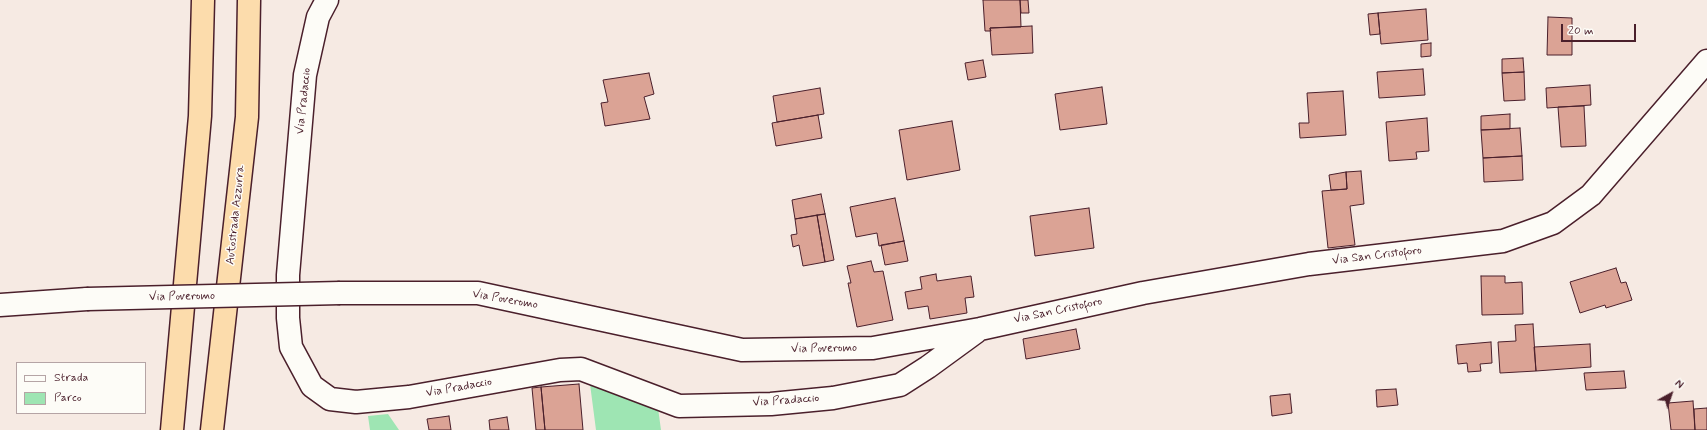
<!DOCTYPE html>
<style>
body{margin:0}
#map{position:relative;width:1707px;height:430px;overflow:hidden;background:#f6eae3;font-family:Mynerve,sans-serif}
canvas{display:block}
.legend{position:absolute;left:16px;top:362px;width:130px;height:52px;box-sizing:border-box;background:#fdfcf7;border:1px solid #b5a4a5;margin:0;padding:5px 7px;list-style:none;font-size:12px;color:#4a1f2b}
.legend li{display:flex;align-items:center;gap:8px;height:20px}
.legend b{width:20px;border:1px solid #b5a4a5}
.north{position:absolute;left:1651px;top:374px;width:40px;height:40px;-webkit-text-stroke:3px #fdfcf7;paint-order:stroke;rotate:40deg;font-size:11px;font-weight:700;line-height:16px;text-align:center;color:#4a1f2b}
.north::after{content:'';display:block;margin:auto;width:14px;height:18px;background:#4a1f2b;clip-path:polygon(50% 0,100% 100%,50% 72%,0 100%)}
.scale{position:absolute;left:1561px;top:24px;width:75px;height:18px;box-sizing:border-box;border:2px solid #4a1f2b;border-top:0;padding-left:5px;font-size:12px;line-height:14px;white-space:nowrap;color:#4a1f2b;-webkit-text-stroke:3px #fdfcf7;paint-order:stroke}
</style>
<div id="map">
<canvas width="1707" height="430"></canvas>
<ul class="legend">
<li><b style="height:5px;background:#fdfcf7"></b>Strada</li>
<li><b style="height:11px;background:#9ee5b3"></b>Parco</li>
</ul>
<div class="north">N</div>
<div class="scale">20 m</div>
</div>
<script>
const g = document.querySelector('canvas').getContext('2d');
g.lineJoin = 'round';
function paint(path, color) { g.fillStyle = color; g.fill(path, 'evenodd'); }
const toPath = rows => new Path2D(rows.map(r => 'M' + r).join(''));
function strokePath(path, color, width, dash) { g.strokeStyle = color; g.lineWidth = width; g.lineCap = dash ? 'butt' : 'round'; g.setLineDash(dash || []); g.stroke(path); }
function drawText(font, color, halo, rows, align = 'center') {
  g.font = font + ' Mynerve,sans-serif'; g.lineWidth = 3; g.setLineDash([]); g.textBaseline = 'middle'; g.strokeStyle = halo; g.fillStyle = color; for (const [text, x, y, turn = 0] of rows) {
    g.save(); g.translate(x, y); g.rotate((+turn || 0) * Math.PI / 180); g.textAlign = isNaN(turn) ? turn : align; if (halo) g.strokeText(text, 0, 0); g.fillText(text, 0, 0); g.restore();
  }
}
paint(toPath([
 [590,384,658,408,661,430,596,430],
 [388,414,399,430,370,430,368,416]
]), '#9ee5b3');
const building = toPath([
 [983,0,1020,0,1021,27,990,28,991,31,985,31,983,0],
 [1020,0,1028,0,1029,13,1021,13,1020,0],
 [1426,9,1428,40,1381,44,1378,13,1426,9],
 [1378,13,1380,34,1370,35,1368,14,1378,13],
 [1548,17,1572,18,1572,55,1547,55,1548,17],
 [1032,26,1033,53,992,55,990,28,1032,26],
 [1431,43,1431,56,1421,57,1421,44,1431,43],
 [1523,58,1524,72,1502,73,1502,59,1523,58],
 [983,60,986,77,968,80,965,63,983,60],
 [1423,69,1425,95,1379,98,1377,72,1423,69],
 [1524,72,1525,100,1504,101,1502,73,1524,72],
 [649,73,654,94,644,97,650,119,605,126,601,103,608,102,603,80,649,73],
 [1590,85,1591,105,1547,108,1546,88,1590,85],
 [1102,87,1107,124,1060,130,1055,94,1102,87],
 [820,88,824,114,777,122,773,96,820,88],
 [1343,91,1346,135,1300,138,1299,123,1309,123,1307,93,1343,91],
 [1584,106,1586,146,1561,147,1558,107,1584,106],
 [1510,114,1510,129,1481,130,1481,116,1510,114],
 [818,115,822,138,776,146,772,123,818,115],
 [1427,118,1429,151,1416,152,1417,159,1389,161,1386,122,1427,118],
 [952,121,960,170,907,180,899,130,952,121],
 [1520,128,1522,156,1483,158,1481,130,1520,128],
 [1522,156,1523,180,1484,182,1483,158,1522,156],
 [1361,171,1364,204,1350,206,1355,245,1328,248,1322,191,1347,189,1346,172,1361,171],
 [1346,172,1347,189,1331,190,1329,175,1346,172],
 [821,194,825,214,795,219,792,200,821,194],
 [895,198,904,241,879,246,877,233,856,237,850,207,895,198],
 [1089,208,1094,248,1035,256,1030,216,1089,208],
 [825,214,834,260,825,262,817,215,825,214],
 [817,215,825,262,803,266,799,245,793,247,791,235,797,234,795,219,817,215],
 [904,241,908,261,885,265,881,245,904,241],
 [871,261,874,272,883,271,893,320,857,327,848,283,851,283,847,266,871,261],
 [1616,268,1621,283,1626,282,1632,300,1606,308,1605,305,1580,313,1570,282,1616,268],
 [936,274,937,281,971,276,974,297,965,298,967,313,930,319,928,306,908,309,905,292,922,289,920,277,936,274],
 [1481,276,1505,276,1505,283,1522,282,1523,314,1482,315,1481,276],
 [1533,324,1536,371,1500,373,1498,342,1516,341,1515,325,1533,324],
 [1076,329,1080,349,1026,359,1023,339,1076,329],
 [1491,342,1492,363,1480,364,1481,371,1468,372,1467,363,1458,364,1456,345,1491,342],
 [1590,344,1591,367,1536,371,1534,347,1590,344],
 [1624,371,1626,388,1586,390,1584,373,1624,371],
 [579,384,583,430,545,430,541,387,579,384],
 [541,387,545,430,536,430,532,388,541,387],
 [1396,389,1398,405,1377,407,1376,390,1396,389],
 [1290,394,1292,413,1272,416,1270,396,1290,394],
 [1693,401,1695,430,1671,430,1668,403,1693,401],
 [1707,408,1707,430,1695,430,1694,409,1707,408],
 [449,416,451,430,429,430,427,419,449,416],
 [507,417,509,430,490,430,489,420,507,417]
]);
paint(building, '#dba395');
strokePath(building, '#4a1f2b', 1);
const minor = toPath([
 [327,0,318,17,305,75,288,275,288,318,291,347,312,386,330,399,356,402,409,397,560,370,581,369,679,406,771,404,833,398,900,385,928,367,976,332],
 [340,293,478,293,742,350,873,348,980,329,1143,293,1309,264,1503,241,1553,223,1591,195,1707,61],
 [0,305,87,299]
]);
const highway = toPath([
 [172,430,200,116,203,0],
 [212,430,247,117,249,0]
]);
strokePath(minor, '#4a1f2b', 25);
strokePath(highway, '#4a1f2b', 25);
strokePath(minor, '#fdfcf7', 22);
strokePath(highway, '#fcdcac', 22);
const minorBridge = toPath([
 [87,299,340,293]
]);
strokePath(minorBridge, '#4a1f2b', 25, []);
strokePath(minorBridge, '#fdfcf7', 22);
drawText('12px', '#4a1f2b', '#fdfcf7', [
 ["Via Pradaccio",304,101,-84],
 ["Autostrada Azzurra",236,215,-84],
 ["Via San Cristoforo",1377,256,-7],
 ["Via Poveromo",182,297,-1],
 ["Via Poveromo",505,300,10],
 ["Via San Cristoforo",1058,311,-12],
 ["Via Poveromo",824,349,-1],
 ["Via Pradaccio",459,388,-10],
 ["Via Pradaccio",786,401,-4]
]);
</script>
